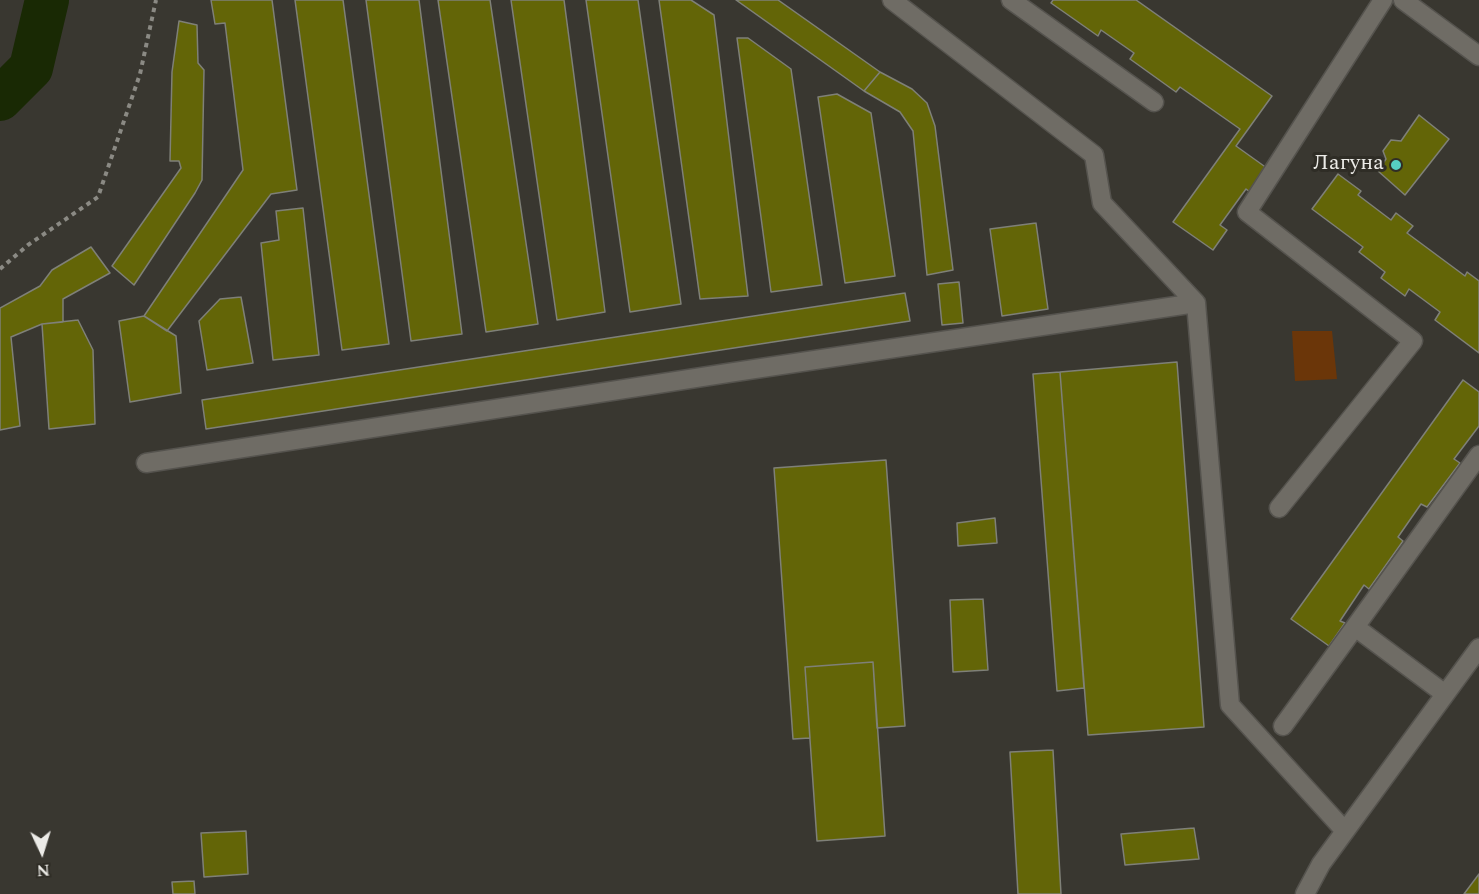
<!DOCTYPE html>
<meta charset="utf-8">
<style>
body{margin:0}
#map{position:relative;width:1479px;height:894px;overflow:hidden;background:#393730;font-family:Spectral,serif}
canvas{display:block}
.north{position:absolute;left:12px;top:822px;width:60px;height:60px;-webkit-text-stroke:4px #2f2d26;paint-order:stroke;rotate:176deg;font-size:16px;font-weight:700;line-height:24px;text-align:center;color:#ecebe7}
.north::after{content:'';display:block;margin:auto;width:21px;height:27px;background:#ecebe7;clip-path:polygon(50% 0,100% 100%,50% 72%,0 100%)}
</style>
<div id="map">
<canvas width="1479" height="894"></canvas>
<div class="north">N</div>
</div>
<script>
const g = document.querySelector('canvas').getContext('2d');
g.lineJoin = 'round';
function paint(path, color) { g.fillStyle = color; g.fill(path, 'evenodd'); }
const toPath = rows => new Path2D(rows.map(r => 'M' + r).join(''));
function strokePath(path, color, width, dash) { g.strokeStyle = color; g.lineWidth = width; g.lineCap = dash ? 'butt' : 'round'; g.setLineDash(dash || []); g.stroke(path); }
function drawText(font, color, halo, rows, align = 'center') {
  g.font = font + ' Spectral,serif'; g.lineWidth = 6; g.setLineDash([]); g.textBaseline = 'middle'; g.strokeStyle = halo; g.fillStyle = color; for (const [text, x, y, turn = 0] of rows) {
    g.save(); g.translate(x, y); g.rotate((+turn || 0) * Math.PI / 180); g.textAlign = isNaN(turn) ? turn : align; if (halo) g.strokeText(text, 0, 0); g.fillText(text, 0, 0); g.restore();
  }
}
paint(toPath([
 [1292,331,1332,331,1337,379,1295,381]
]), '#6b3609');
strokePath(toPath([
 [0,99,31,68,47,0]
]), '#192904', 44);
const building = toPath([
 [211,0,272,0,297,190,271,194,167,331,144,316,243,170,225,23,215,24,211,0],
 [295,0,343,0,389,344,342,350,295,0],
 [366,0,419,0,462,334,411,341,366,0],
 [438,0,490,0,538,324,486,332,438,0],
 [511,0,564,0,605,312,557,320,511,0],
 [586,0,638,0,681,304,630,312,586,0],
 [659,0,691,0,714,15,748,296,700,299,659,0],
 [736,0,778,0,880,72,864,91,736,0],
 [1053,0,1136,0,1272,96,1236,146,1271,171,1254,195,1246,189,1220,225,1227,230,1213,250,1173,222,1240,129,1180,87,1176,92,1130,59,1134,53,1101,30,1098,36,1051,3,1053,0],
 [179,21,197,25,198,63,204,70,202,180,195,193,134,285,112,266,181,168,179,161,170,161,172,72,179,21],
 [737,38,748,38,791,69,822,285,771,292,737,38],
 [880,72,912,89,927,103,935,126,953,270,927,275,913,131,900,112,864,91,880,72],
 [837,94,871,113,895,276,845,283,818,97,837,94],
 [1419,115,1449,139,1405,195,1378,171,1386,159,1383,151,1391,140,1401,141,1419,115],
 [1338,174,1361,191,1358,195,1391,220,1396,213,1413,226,1407,233,1465,276,1467,272,1479,281,1479,353,1435,320,1440,312,1409,289,1405,296,1381,278,1385,272,1359,252,1363,247,1312,209,1338,174],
 [303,208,319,355,273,360,261,243,279,240,276,211,303,208],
 [1036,223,1048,309,1002,316,990,229,1036,223],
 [91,247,110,273,63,299,63,322,42,324,11,337,20,426,0,430,0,308,40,286,52,270,91,247],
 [959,282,963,323,942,325,938,284,959,282],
 [905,293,910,321,206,429,202,400,905,293],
 [241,297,253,363,207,370,199,321,220,299,241,297],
 [144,316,176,336,181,393,130,402,119,321,144,316],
 [78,320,93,350,95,424,49,429,42,324,78,320],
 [1177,362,1204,727,1088,735,1060,372,1177,362],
 [1060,372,1084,688,1057,691,1033,374,1060,372],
 [1463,380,1479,392,1479,426,1454,459,1460,463,1427,507,1421,504,1398,537,1403,541,1369,589,1364,585,1340,621,1345,623,1329,646,1291,619,1463,380],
 [886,460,905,726,877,728,873,662,805,667,810,738,793,739,774,468,886,460],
 [995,518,997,543,958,546,957,523,995,518],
 [983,599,988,670,953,672,950,600,983,599],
 [873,662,885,836,817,841,805,667,873,662],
 [1053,750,1061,894,1018,894,1010,752,1053,750],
 [1194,828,1199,859,1125,865,1121,834,1194,828],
 [246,831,248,874,204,877,201,833,246,831],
 [1479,874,1479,894,1464,894,1479,874],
 [194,881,195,894,173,894,172,882,194,881]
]);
paint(building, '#636507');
strokePath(building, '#7f8078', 1.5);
const minor = toPath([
 [892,0,1094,155,1102,203,1196,303],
 [1011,0,1154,102],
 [1403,0,1479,56],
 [146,463,728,373,1196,303,1230,705,1345,831],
 [1279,508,1413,341,1247,212,1383,0],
 [1445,694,1355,627,1479,455],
 [1283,726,1355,627],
 [1305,894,1321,864,1479,648]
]);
strokePath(minor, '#55534e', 21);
strokePath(toPath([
 [0,269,28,245,98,197,140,74,156,0]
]), '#8b8a84', 4, [4.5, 4.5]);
strokePath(minor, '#6f6c65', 18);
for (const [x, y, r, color] of [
 [1396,165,6,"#56cec3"]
]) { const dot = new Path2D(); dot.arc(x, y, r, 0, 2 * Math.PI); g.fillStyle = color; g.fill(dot); strokePath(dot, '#2f2d26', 2); }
drawText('22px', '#ecebe7', '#2f2d26', [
 ["Лагуна",1384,165]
], 'right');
</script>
